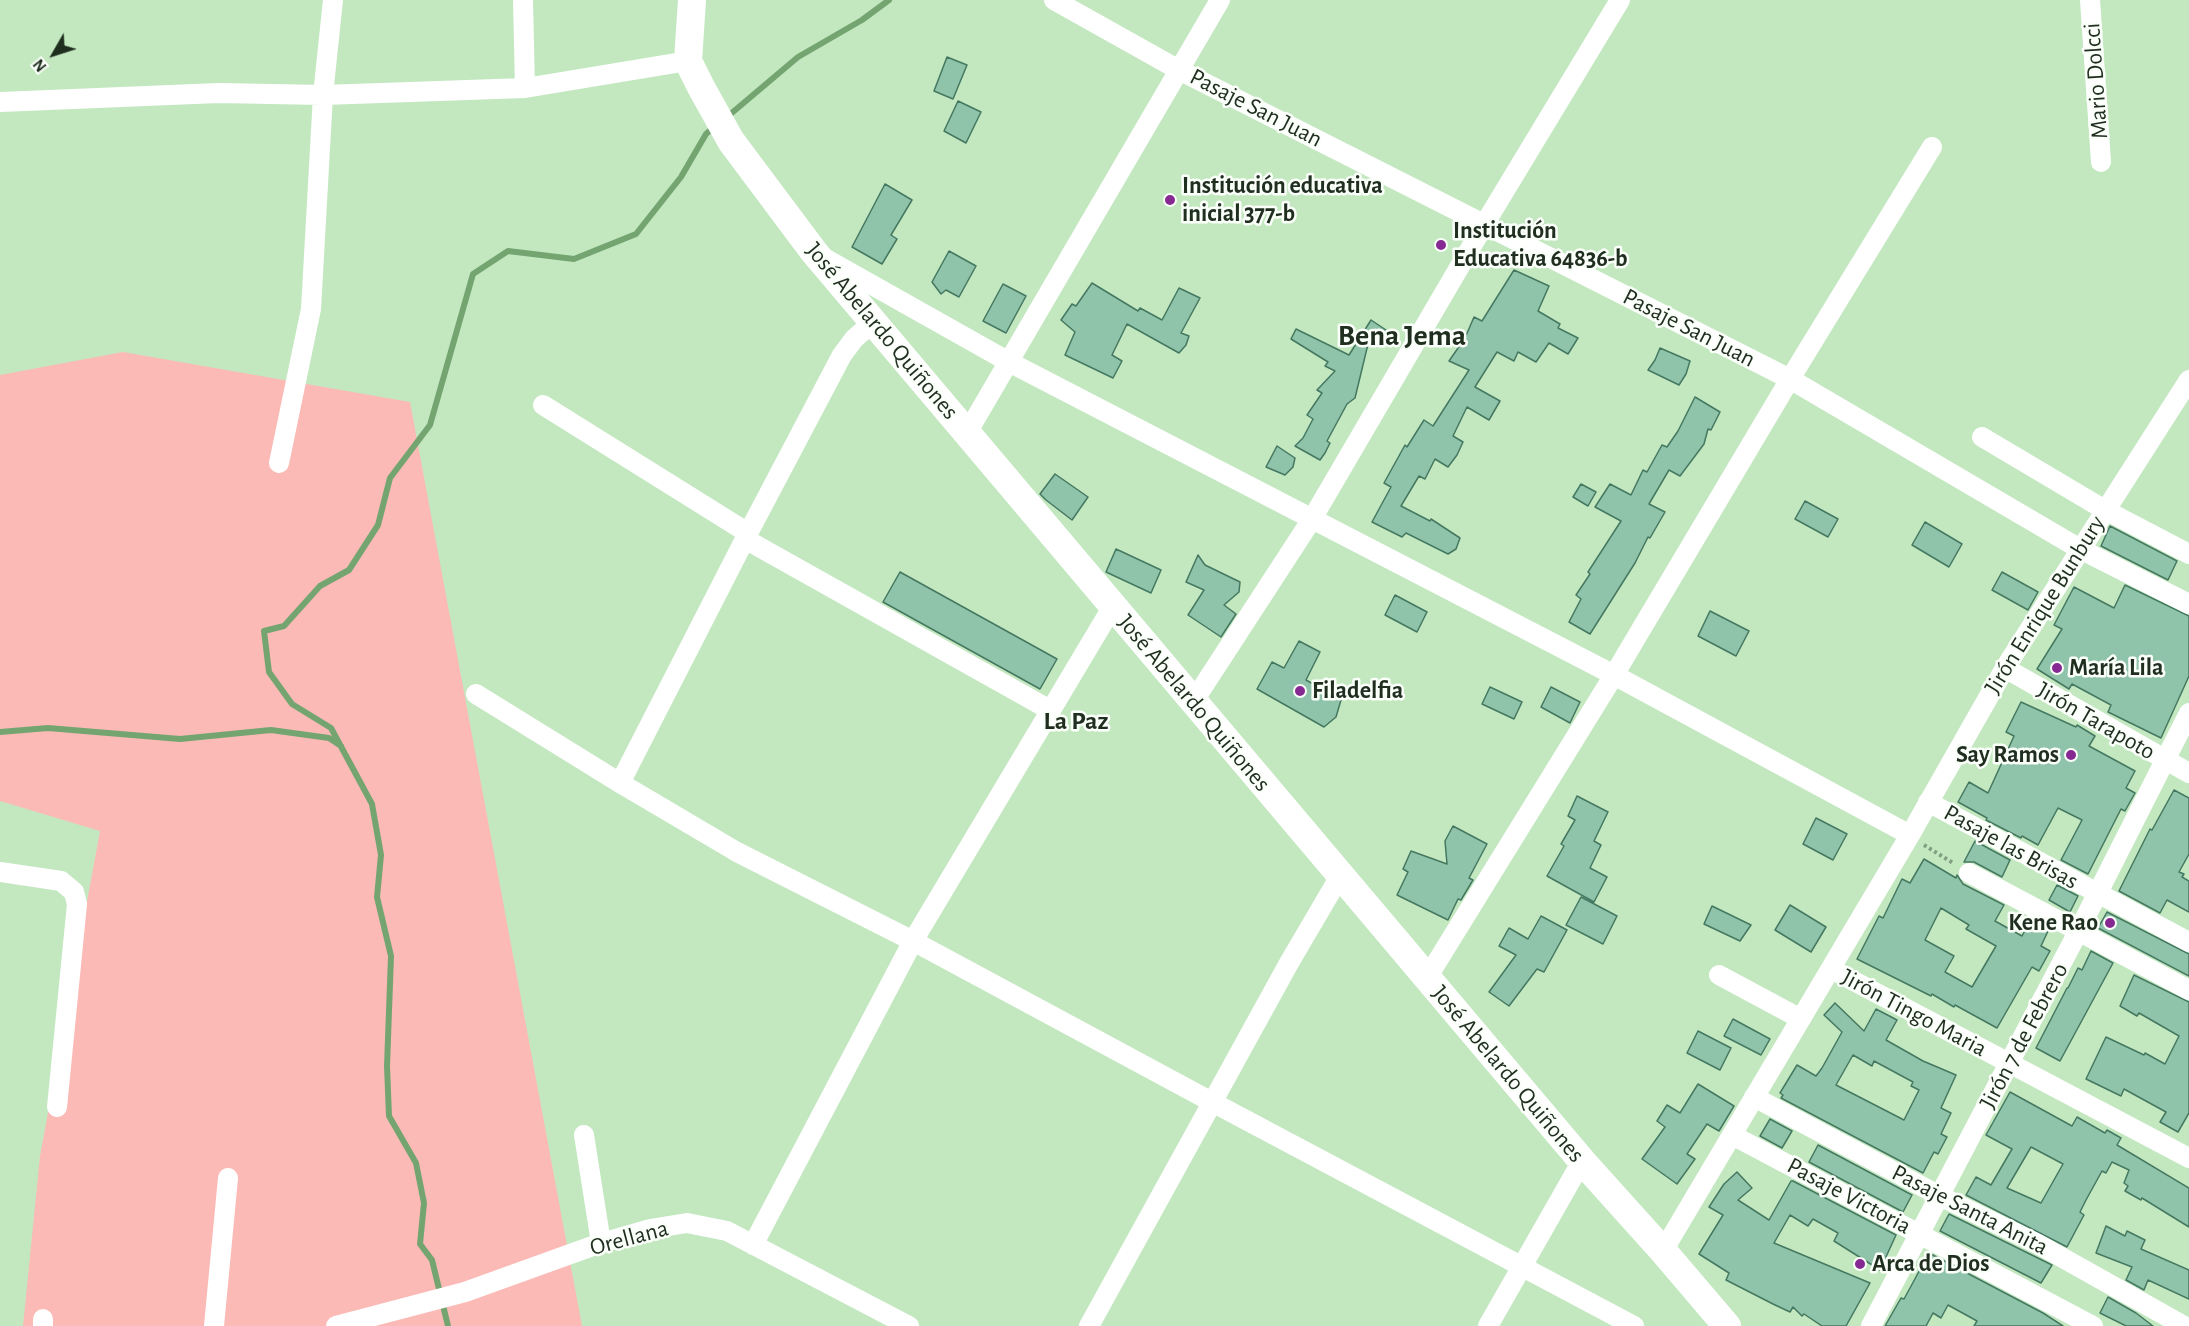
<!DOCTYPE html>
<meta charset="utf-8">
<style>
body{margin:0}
#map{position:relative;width:2189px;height:1326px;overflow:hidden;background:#c3e8c0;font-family:"Alegreya Sans",sans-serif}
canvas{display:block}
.north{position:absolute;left:24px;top:24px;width:60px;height:60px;-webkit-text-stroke:4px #fbfffa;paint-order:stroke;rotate:231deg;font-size:16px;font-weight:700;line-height:24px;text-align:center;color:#1f2e1e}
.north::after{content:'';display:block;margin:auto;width:21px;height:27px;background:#1f2e1e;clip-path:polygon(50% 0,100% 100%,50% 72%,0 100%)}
</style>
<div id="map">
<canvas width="2189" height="1326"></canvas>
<div class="north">N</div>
</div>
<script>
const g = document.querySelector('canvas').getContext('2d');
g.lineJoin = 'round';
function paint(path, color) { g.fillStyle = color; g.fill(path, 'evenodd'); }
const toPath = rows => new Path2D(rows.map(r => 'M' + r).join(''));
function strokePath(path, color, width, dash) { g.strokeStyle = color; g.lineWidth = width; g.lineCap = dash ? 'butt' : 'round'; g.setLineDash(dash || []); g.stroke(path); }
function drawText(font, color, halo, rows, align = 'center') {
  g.font = font + ' "Alegreya Sans",sans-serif'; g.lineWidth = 5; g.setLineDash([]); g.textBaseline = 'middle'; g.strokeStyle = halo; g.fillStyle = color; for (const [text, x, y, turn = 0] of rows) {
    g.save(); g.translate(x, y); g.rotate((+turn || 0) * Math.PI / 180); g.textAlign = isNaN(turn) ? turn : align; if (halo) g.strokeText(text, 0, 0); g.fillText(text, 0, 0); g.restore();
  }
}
paint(toPath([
 [123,352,410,402,582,1326,23,1326,40,1156,100,831,0,801,0,375]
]), '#fbbab6');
strokePath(toPath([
 [727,117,798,57,862,20,889,0],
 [0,732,48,728,180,739,271,730,329,738,341,746],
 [448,1326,432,1260,420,1244,424,1203,416,1163,389,1116,387,1066,391,956,377,897,381,855,372,804,331,728,292,704,269,672,264,631,284,626,320,586,349,570,378,525,390,478,430,425,473,274,508,251,574,259,636,234,681,177,706,134,714,127]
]), '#74a571', 6);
const building = toPath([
 [947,57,967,65,953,99,934,91,947,57],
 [958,101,981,112,966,143,944,131,958,101],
 [885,184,912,200,891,235,897,239,882,264,852,247,885,184],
 [949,251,976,266,959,297,946,290,941,294,932,282,949,251],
 [1514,270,1549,286,1538,311,1560,324,1558,328,1578,338,1568,354,1549,343,1536,362,1518,352,1514,361,1497,352,1475,387,1500,401,1489,420,1467,407,1453,436,1463,442,1457,455,1448,467,1435,459,1425,479,1419,476,1401,506,1430,521,1431,519,1460,538,1456,549,1448,554,1406,533,1402,537,1372,522,1391,487,1384,483,1405,445,1407,447,1424,420,1433,426,1469,370,1449,361,1465,338,1474,317,1482,321,1514,270],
 [1092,283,1138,311,1140,308,1162,320,1179,288,1200,298,1181,333,1189,336,1186,345,1179,353,1127,324,1112,355,1122,361,1113,378,1065,355,1075,332,1061,320,1072,304,1076,306,1092,283],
 [1003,284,1026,296,1006,333,983,321,1003,284],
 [1371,320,1386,330,1376,344,1369,340,1355,398,1347,404,1327,441,1330,443,1325,453,1320,460,1295,446,1303,438,1313,419,1307,415,1322,393,1317,390,1335,371,1325,366,1328,362,1291,339,1296,329,1349,355,1371,320],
 [1660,348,1690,361,1686,374,1679,385,1648,370,1655,360,1660,348],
 [1695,397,1720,412,1711,430,1708,429,1704,444,1680,476,1669,470,1649,504,1665,512,1650,538,1648,537,1635,563,1590,634,1569,622,1581,599,1576,595,1590,574,1588,572,1621,521,1595,507,1610,484,1631,495,1643,470,1647,472,1662,445,1667,447,1678,431,1695,397],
 [1277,446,1295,458,1293,467,1285,475,1266,467,1277,446],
 [1055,474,1088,497,1072,520,1046,500,1040,494,1055,474],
 [1581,484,1596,492,1588,506,1573,497,1581,484],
 [1805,501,1838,519,1828,537,1795,519,1805,501],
 [1925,522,1962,544,1949,567,1912,545,1925,522],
 [2110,526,2177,561,2168,580,2101,546,2110,526],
 [1116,549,1161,570,1151,593,1106,572,1116,549],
 [1198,555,1205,565,1240,582,1239,592,1224,605,1236,614,1221,637,1188,615,1204,590,1186,582,1198,555],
 [900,572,1057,659,1040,689,883,602,900,572],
 [2002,572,2038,592,2028,610,1992,590,2002,572],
 [2125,585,2189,616,2189,676,2161,738,2108,712,2111,705,2072,684,2069,689,2037,669,2062,629,2054,625,2074,587,2114,608,2125,585],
 [1395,595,1427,612,1417,632,1385,615,1395,595],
 [1710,611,1749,631,1736,656,1698,636,1710,611],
 [1299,641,1320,652,1306,680,1341,700,1336,717,1324,727,1257,689,1272,662,1284,668,1299,641],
 [1490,687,1522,702,1514,719,1482,704,1490,687],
 [1551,687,1580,702,1570,723,1541,707,1551,687],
 [2021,702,2076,727,2077,725,2095,736,2089,746,2135,771,2126,788,2135,793,2125,811,2121,809,2088,874,2061,860,2082,820,2058,808,2038,845,2022,836,2021,838,1986,820,1987,818,1958,802,1969,782,1988,793,2014,736,2006,732,2021,702],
 [2174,790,2189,798,2189,854,2179,872,2184,874,2182,877,2189,881,2189,912,2167,900,2160,913,2119,891,2150,829,2152,830,2174,790],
 [1577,796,1608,812,1594,841,1601,845,1590,868,1607,877,1594,902,1547,876,1564,846,1561,844,1575,820,1568,816,1577,796],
 [1816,818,1847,834,1833,860,1803,844,1816,818],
 [1453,826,1487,844,1469,878,1473,880,1461,900,1458,899,1448,920,1397,895,1408,872,1403,869,1411,851,1447,864,1445,841,1453,826],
 [1975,841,2010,860,2002,877,1974,862,1964,862,1975,841],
 [1924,859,1956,878,1957,875,1963,884,2004,905,1995,921,2022,936,2031,919,2049,929,2041,946,2050,951,2039,971,2032,967,1997,1028,1955,1005,1954,1007,1932,994,1931,996,1857,959,1879,916,1883,918,1902,879,1910,883,1924,859],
 [1941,908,1969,925,1966,929,1996,946,1972,987,1945,972,1954,956,1925,940,1941,908],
 [2057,885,2078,896,2070,912,2049,900,2057,885],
 [1581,897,1617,916,1603,944,1566,925,1581,897],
 [1790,905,1826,927,1811,952,1775,930,1790,905],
 [1712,906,1751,925,1740,941,1704,924,1712,906],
 [2107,912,2189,954,2189,976,2098,928,2107,912],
 [1541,916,1567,930,1544,972,1537,969,1509,1006,1489,992,1516,955,1499,946,1509,928,1528,939,1541,916],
 [2091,951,2113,963,2060,1061,2036,1048,2067,988,2068,988,2078,968,2082,970,2091,951],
 [2134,975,2189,1002,2189,1113,2178,1132,2160,1122,2166,1112,2124,1089,2121,1096,2086,1079,2106,1037,2144,1055,2145,1053,2165,1064,2179,1036,2139,1013,2137,1016,2120,1006,2134,975],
 [1835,1003,1864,1031,1876,1009,1897,1020,1886,1040,1923,1061,1956,1075,1941,1108,1951,1113,1941,1134,1947,1137,1938,1154,1934,1152,1923,1173,1781,1098,1783,1095,1780,1093,1797,1065,1816,1076,1822,1068,1842,1032,1824,1015,1835,1003],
 [1853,1055,1872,1066,1874,1061,1913,1082,1911,1086,1919,1090,1904,1120,1836,1085,1853,1055],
 [1733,1019,1770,1039,1761,1055,1724,1036,1733,1019],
 [1698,1031,1731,1048,1720,1070,1687,1053,1698,1031],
 [1698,1084,1734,1106,1719,1131,1707,1124,1687,1154,1695,1159,1677,1184,1642,1159,1665,1127,1657,1121,1667,1105,1680,1113,1698,1084],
 [2010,1092,2072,1126,2077,1117,2105,1133,2107,1130,2121,1138,2117,1145,2189,1188,2189,1227,2142,1198,2141,1200,2125,1191,2128,1186,2124,1183,2129,1170,2112,1162,2106,1173,2102,1171,2086,1200,2080,1212,2084,1215,2067,1247,1966,1195,1976,1177,1991,1185,2012,1149,1986,1135,2010,1092],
 [2031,1147,2063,1164,2041,1203,2007,1188,2031,1147],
 [1770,1119,1792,1131,1782,1148,1760,1136,1770,1119],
 [1818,1145,1912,1195,1903,1212,1809,1162,1818,1145],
 [1737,1172,1752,1188,1738,1200,1769,1220,1791,1181,1793,1181,1896,1235,1880,1270,1834,1241,1838,1233,1813,1219,1808,1226,1790,1215,1774,1243,1870,1283,1846,1326,1822,1326,1804,1314,1802,1316,1793,1307,1790,1312,1773,1304,1726,1280,1729,1273,1699,1254,1723,1215,1709,1207,1724,1184,1737,1172],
 [1949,1214,2052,1265,2041,1283,1940,1231,1949,1214],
 [2106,1226,2125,1236,2127,1231,2145,1240,2141,1249,2189,1270,2189,1299,2148,1280,2144,1290,2126,1280,2132,1267,2096,1253,2106,1226],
 [1929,1253,2043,1313,2063,1326,1974,1326,1977,1321,1948,1305,1941,1318,1933,1313,1926,1326,1885,1326,1901,1298,1904,1299,1929,1253],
 [2108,1297,2136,1313,2153,1326,2126,1326,2100,1313,2108,1297]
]);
paint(building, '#8fc4aa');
strokePath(building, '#457860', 1.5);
strokePath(toPath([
 [1924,845,1953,863]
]), '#829e80', 4, [3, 3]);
strokePath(toPath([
 [523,0,525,88],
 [1054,0,1179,70,1790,379,2080,549,2189,604],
 [2090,0,2101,162],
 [0,102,219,93,323,95,525,88,688,61],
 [826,259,1009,362,1614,675,1910,835],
 [543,405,748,533],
 [967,433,1220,0],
 [1982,437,2105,510,2189,554],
 [279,463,311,309,323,95,333,0],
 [745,539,1050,710],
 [2005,668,2189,773],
 [476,694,620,783,737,852,913,941,1212,1102,1634,1326],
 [1193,702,1312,519,1484,225,1620,0],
 [620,783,745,539,842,355,854,339,873,322],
 [1928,802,2189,942],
 [0,872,61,881,74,892,77,904,57,1107],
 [1969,873,2189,990],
 [1831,969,2189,1158],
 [1719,975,1801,1019],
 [1427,978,1614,675,1790,379,1932,147],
 [1754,1097,1940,1196,2038,1244,2184,1326],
 [584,1135,601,1243],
 [1732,1135,2093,1326],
 [753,1245,913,941,1113,606],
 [1663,1251,1910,835,2005,668,2189,380],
 [43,1326,43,1319],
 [214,1326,228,1178],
 [336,1326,465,1292,601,1243,650,1229,687,1223,727,1231,909,1326],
 [1089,1326,1289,963,1340,876],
 [1488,1326,1582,1161],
 [1871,1326,2078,932,2189,713]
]), '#fff', 20);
strokePath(toPath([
 [692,0,688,61,701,87,731,141,814,252,1582,1161,1663,1251,1727,1326]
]), '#fff', 28);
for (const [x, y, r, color] of [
 [1170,200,6,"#872993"],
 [1441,245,6,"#872993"],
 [2057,668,6,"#872993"],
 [1300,691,6,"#872993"],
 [2071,755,6,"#872993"],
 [2110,923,6,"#872993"],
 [1860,1264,6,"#872993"]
]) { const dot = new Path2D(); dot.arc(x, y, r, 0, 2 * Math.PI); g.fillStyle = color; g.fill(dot); strokePath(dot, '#fbfffa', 2); }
drawText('24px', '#1f2e1e', '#fbfffa', [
 ["Mario Dolcci",2096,81,-94],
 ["Pasaje San Juan",1256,108,27],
 ["Pasaje San Juan",1689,328,27],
 ["José Abelardo Quiñones",882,331,50],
 ["Jirón Enrique Bunbury",2045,605,-58],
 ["José Abelardo Quiñones",1194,703,50],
 ["Jirón Tarapoto",2096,721,30],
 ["Pasaje las Brisas",2011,847,29],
 ["Jirón Tingo Maria",1914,1013,28],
 ["Jirón 7 de Febrero",2024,1036,-62],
 ["José Abelardo Quiñones",1508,1074,50],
 ["Pasaje Victoria",1849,1196,28],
 ["Pasaje Santa Anita",1970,1210,27],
 ["Orellana",629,1238,-15]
]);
drawText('bold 24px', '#1f2e1e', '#fbfffa', [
 ["Institución educativa",1182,186],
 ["inicial 377-b",1182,214],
 ["Institución",1453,231],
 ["Educativa 64836-b",1453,259],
 ["María Lila",2069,668],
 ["Filadelfia",1312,691],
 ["Say Ramos",2059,755,"right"],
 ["Kene Rao",2098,923,"right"],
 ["Arca de Dios",1872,1264]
], 'left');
drawText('bold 26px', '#1f2e1e', '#fbfffa', [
 ["La Paz",1076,721]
]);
drawText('bold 30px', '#1f2e1e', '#fbfffa', [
 ["Bena Jema",1402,336]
]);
</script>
